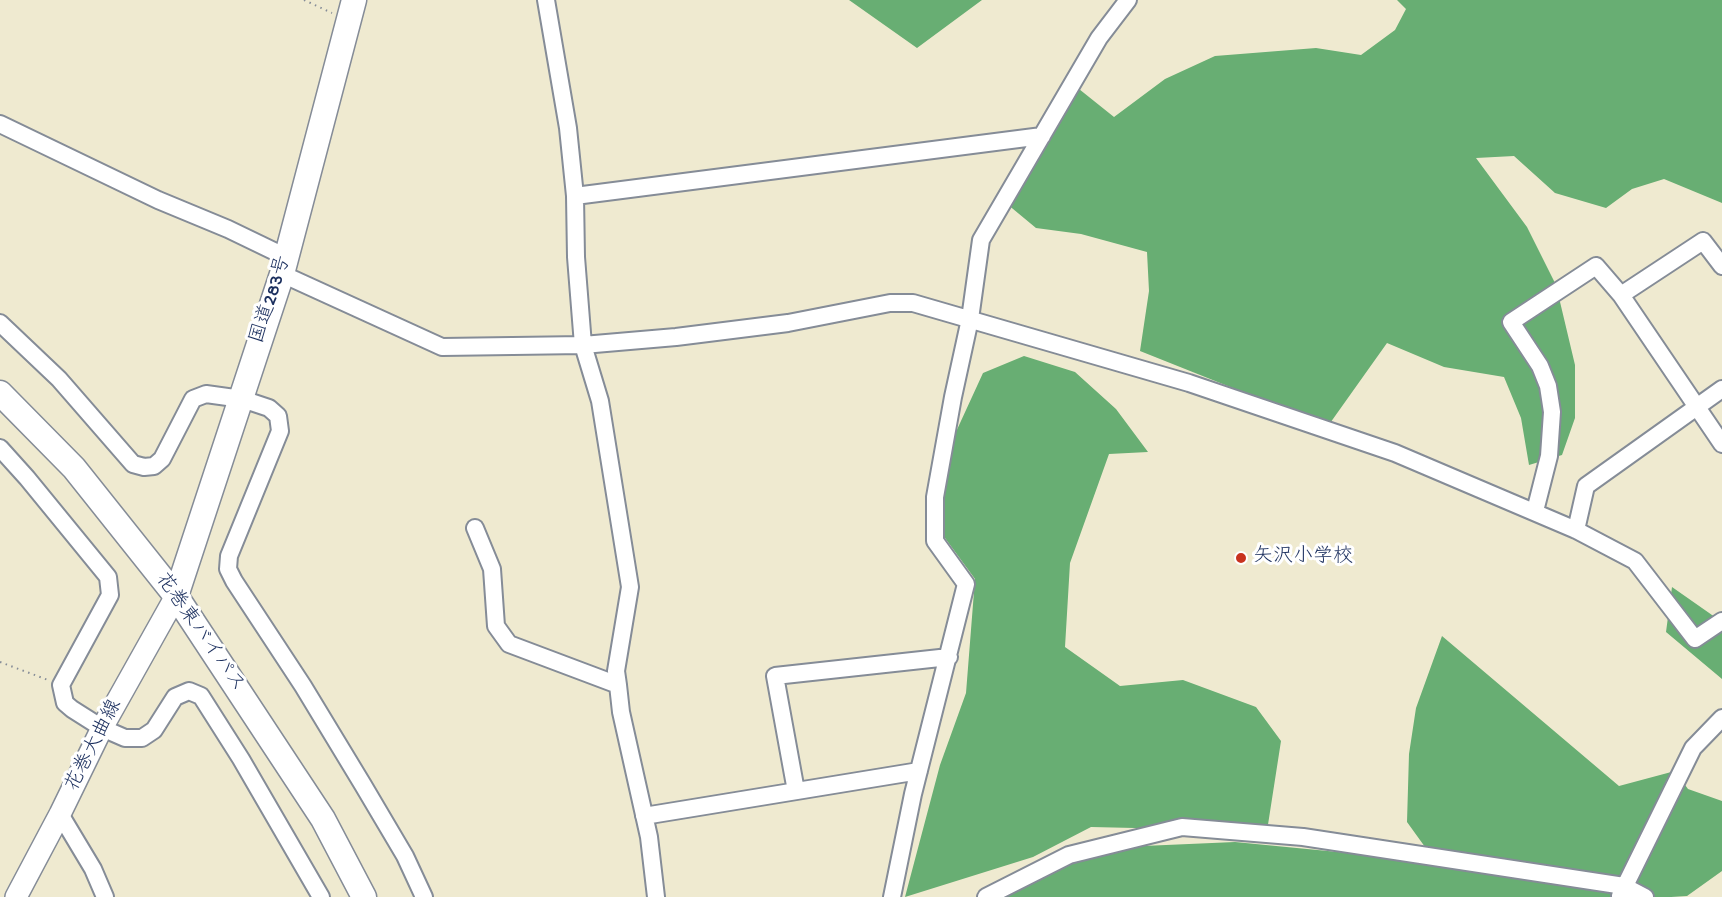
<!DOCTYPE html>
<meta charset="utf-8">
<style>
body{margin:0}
canvas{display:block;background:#efead0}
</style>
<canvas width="1722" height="897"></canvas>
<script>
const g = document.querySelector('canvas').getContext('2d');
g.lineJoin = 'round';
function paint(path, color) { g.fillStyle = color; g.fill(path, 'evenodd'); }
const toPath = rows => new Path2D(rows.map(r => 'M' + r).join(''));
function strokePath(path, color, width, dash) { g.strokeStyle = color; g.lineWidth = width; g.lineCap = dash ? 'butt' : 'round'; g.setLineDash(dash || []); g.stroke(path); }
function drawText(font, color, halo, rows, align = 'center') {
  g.font = font + ' "Gochi Hand","Klee One",sans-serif'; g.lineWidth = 6; g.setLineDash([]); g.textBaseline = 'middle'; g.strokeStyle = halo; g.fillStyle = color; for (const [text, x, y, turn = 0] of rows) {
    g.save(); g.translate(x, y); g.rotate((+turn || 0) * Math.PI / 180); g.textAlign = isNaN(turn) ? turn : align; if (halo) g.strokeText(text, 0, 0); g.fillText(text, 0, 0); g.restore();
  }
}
paint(toPath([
 [849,0,982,0,917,48],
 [1397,0,1722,0,1722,203,1664,179,1632,189,1606,208,1555,193,1514,156,1476,158,1527,227,1556,285,1575,365,1575,418,1562,455,1529,465,1521,418,1504,377,1444,367,1387,343,1328,426,1140,351,1149,291,1147,252,1081,234,1036,228,1001,199,1079,89,1114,117,1165,79,1215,56,1316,48,1361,55,1395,30,1406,9],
 [1024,356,1075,372,1116,409,1148,452,1109,454,1070,563,1065,647,1120,686,1183,680,1256,707,1281,741,1267,831,1091,827,1033,857,905,897,940,765,966,693,975,579,937,527,927,495,983,373],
 [1672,587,1722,622,1722,679,1666,632],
 [1442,636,1619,786,1675,771,1688,789,1722,801,1722,871,1687,896,1671,897,978,897,1120,847,1235,842,1379,856,1438,865,1407,822,1409,754,1416,708]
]), '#68ae73');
const minor = toPath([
 [546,0,568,128,575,196,576,257,583,345,600,401,630,587,616,671,618,685,621,712,649,837,656,897],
 [0,124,158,200,228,229,286,257],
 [575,196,1042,136],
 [282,274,442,347,583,345,676,337,788,323,890,303,913,303,1189,383,1395,453,1576,530,1635,561,1695,639,1722,621],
 [1621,295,1703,241,1722,266],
 [0,323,59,379,133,464,144,467,154,466,162,459,193,399,206,394,242,399,269,408,278,416,280,431,229,556,228,569,234,581,303,686,363,785,405,856,424,897],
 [0,448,27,478,108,577,110,595,61,685,65,703,72,709,102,728,125,738,142,738,154,730,175,697,189,691,201,696,241,759,321,897],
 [1535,511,1549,456,1552,412,1548,386,1540,366,1511,322,1596,266,1621,295,1722,444],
 [475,528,492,569,496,626,509,644,618,685],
 [1576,530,1586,486,1722,389],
 [796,791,775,676,949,657],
 [60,814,93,869,105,897],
 [644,816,919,771],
 [1620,896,1693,748,1722,718],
 [892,897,913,794,966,584,935,541,935,497,953,397,970,319,981,240,1099,38,1128,0],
 [986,897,1069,855,1182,827,1303,837,1624,886,1645,897]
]);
const major = toPath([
 [16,897,60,814,102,728,176,596]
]);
const highway = toPath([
 [0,393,74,468,176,596,323,819,364,897],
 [176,596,282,274,354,0]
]);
strokePath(minor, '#858c97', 20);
strokePath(major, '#858c97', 24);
strokePath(highway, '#858c97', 27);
strokePath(toPath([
 [304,0,332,13],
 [0,662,48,680]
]), '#858c97', 2, [1.5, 4.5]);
strokePath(minor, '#fff', 16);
strokePath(major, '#fff', 21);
strokePath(highway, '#fff', 24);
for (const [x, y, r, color] of [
 [1241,558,6,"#c8321e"]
]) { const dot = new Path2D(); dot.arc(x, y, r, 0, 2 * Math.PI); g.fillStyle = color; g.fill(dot); strokePath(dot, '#fff', 2); }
drawText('20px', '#1b2f5e', '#fff', [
 ["国道283号",272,300,-72],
 ["花巻東バイパス",199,633,55],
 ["花巻大曲線",95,746,-63]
]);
drawText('20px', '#1b2f5e', '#fff', [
 ["矢沢小学校",1253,558]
], 'left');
</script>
